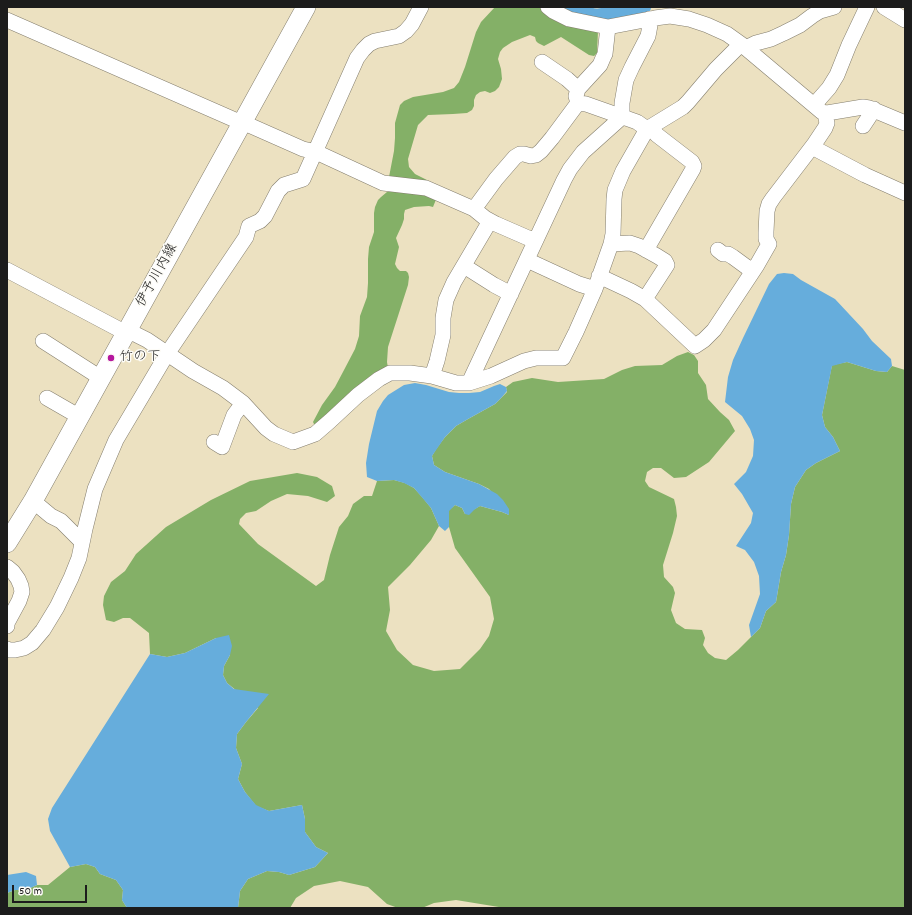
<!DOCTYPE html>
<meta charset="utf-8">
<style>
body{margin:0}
#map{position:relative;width:912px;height:915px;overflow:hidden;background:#ece1c1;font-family:Dekko,sans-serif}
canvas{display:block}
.frame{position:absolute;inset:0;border:8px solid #1c1c1c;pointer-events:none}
.scale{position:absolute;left:12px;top:885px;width:75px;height:18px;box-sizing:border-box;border:2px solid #1c1c1c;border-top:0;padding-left:5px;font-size:12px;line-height:14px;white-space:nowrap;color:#1c1c1c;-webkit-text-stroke:3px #fdfcf7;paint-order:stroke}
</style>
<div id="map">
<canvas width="912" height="915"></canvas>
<div class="frame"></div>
<div class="scale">50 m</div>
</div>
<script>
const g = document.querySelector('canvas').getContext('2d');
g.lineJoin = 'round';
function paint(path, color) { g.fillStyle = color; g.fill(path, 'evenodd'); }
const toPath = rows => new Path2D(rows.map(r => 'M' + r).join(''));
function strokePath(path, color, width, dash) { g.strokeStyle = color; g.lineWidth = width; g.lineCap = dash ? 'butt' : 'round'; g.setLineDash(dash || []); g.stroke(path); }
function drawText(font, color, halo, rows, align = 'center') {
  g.font = font + ' Dekko,"Klee One",sans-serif'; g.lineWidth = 3; g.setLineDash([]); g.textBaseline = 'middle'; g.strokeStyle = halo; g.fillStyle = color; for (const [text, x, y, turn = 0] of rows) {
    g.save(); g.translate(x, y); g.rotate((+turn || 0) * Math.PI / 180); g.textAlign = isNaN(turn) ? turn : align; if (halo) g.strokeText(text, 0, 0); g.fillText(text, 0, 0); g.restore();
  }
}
paint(toPath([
 [495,7,539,7,550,16,598,31,597,53,594,56,589,55,561,37,544,46,538,43,536,41,535,37,530,35,512,42,503,48,500,52,498,59,501,69,502,79,499,87,495,91,490,93,485,91,480,92,476,95,474,100,474,106,472,110,467,113,453,114,428,115,418,125,408,159,409,167,415,174,427,180,428,182,389,177,394,151,395,138,395,123,400,105,404,101,413,97,443,92,454,88,459,82,465,67,476,32,481,22],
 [392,190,437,197,433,207,429,206,414,207,405,210,404,214,404,219,402,225,396,238,399,247,395,264,397,268,400,271,406,271,408,273,409,277,408,285,388,347,387,362,388,368,317,425,314,424,313,422,322,405,335,387,344,370,355,349,359,336,360,316,367,297,368,283,368,259,369,247,374,232,374,213,375,207,378,200,381,197,387,192],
 [688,352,694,355,698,361,698,373,706,385,708,399,720,412,729,420,735,431,709,462,686,477,674,478,661,468,653,468,647,472,645,481,649,487,674,499,676,507,677,516,673,533,663,565,664,577,673,587,675,593,671,610,676,623,685,629,702,630,705,638,703,645,708,653,715,658,726,660,738,650,760,628,766,611,776,602,781,572,786,555,789,535,791,504,795,487,806,470,816,463,840,451,833,437,825,427,822,415,832,365,847,362,876,371,887,372,892,366,905,370,905,908,505,908,456,900,434,903,422,908,398,908,387,904,368,887,340,881,314,886,296,898,290,908,238,908,240,891,248,879,267,871,279,872,289,875,315,867,328,853,316,847,305,832,305,819,302,805,269,811,256,806,245,792,238,779,242,764,236,748,237,734,246,722,258,708,227,683,223,675,224,666,230,655,216,638,185,653,167,657,150,654,149,633,130,618,123,618,114,622,106,620,103,605,104,596,111,582,125,571,136,554,166,527,211,500,250,481,297,473,317,477,332,486,335,496,327,502,308,496,287,494,271,501,256,511,246,513,240,519,239,524,258,544,316,586,324,580,330,555,339,527,348,516,353,504,364,496,372,496,377,481,394,480,405,483,414,488,423,498,431,508,439,526,431,540,410,565,388,587,390,610,386,631,397,650,413,665,434,671,460,669,480,649,489,636,494,619,490,597,455,548,449,527,449,510,455,505,462,508,465,514,480,506,502,512,509,515,489,489,479,484,445,472,434,465,432,456,436,449,445,437,456,426,468,419,495,404,507,392,506,387,513,382,532,378,558,382,604,379,622,370,635,366,662,365,677,356],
 [86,864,95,867,100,874,116,880,123,890,122,900,127,908,7,908,7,893,15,890,26,890,37,885,48,885,70,867]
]), '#84b067');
paint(toPath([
 [784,273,793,274,801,280,835,299,863,329,872,341,891,359,892,366,887,372,876,371,847,362,832,366,822,415,825,427,833,437,840,451,816,463,806,470,795,487,791,504,789,535,786,555,781,572,776,602,766,611,760,628,751,637,749,625,760,594,759,576,754,562,745,550,736,546,751,523,753,513,742,494,734,484,746,472,753,456,754,440,750,429,742,416,725,402,728,377,733,360,743,338,769,284,777,274],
 [415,383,426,385,449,392,459,393,469,393,480,392,494,386,500,384,506,387,507,391,502,397,495,404,468,419,456,426,445,437,432,456,434,465,445,472,479,484,497,494,503,500,509,509,509,515,502,512,480,506,474,510,469,515,465,514,462,508,455,505,449,511,449,527,445,531,439,526,431,508,414,488,404,483,394,480,377,481,367,477,366,463,369,444,377,411,383,401,388,395,404,385],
 [229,635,232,646,230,655,224,666,223,675,227,683,234,689,269,694,246,722,237,734,236,748,242,764,238,779,245,792,256,805,269,811,302,805,305,819,305,832,316,847,328,853,315,867,289,875,279,872,267,871,248,879,240,891,238,908,127,908,122,900,123,890,116,880,100,874,95,867,86,864,70,867,50,831,48,819,52,808,150,654,167,657,185,653,216,638],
 [26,872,36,876,37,885,26,890,15,890,7,893,7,875]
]), '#66addc');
strokePath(toPath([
 [565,7,580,14,596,18,609,16,636,10,642,7]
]), '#66addc', 18);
const minor = toPath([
 [548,7,553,11,569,19,608,27,655,18,670,16,689,19,707,25,727,34,741,44,822,112,827,113,863,107,869,108,905,123],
 [884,7,905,20],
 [7,20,242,123,251,126,303,149,316,152,383,183,426,188,474,209,485,218,496,224,535,241],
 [746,48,756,43,771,39,784,33,800,25,812,16,820,11,834,7],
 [542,62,567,79,578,89],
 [578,103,586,104,637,122,647,129],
 [814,105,829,88,837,75,849,45,867,7],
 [863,126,869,117,874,109],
 [812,147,865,175,905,193],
 [474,209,496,179,515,157,520,154,524,154,531,156,536,155,541,151,552,138,578,103,576,96,578,89,600,65,603,58,605,54,608,27],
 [611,244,630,243,639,246,657,256,665,261,667,265,645,299],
 [646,250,693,169,694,166,692,162,657,135,650,127],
 [718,250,723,254,728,254,733,257,748,268,754,269],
 [527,260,579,284,595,289],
 [464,266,494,285,511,294],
 [7,270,126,333,135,334,147,340,193,371,223,388,243,403,266,428,274,434,293,442,315,434,330,421,358,395,379,379,390,373,410,373,432,376,456,383,469,383,491,376,524,361,536,358,563,358,576,332,595,289,611,244,613,234,614,199,615,190,623,171,647,129,683,107,688,102,716,69,741,44],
 [599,276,631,291,645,299,695,346,704,340,714,330,757,265,769,244,766,239,766,232,767,211,769,204,773,198,815,143,825,128,827,123,825,113],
 [43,341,93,373,101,378],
 [432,376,437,361,443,335,443,318,446,300,454,282,490,221],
 [469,383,564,180,570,169,583,152,622,117,622,103,626,80,632,67,648,36,649,31,650,25,649,19],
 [47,398,80,417],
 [214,442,222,447,234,415,243,403],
 [33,501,51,516,61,521,82,542],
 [7,567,13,572,18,579,21,586,22,592,19,601,12,614,7,623,7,626],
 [7,649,9,650,15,650,24,648,32,643,43,630,57,607,71,578,79,558,85,529,95,489,116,440,167,354,246,237,249,226,260,221,265,216,278,191,284,185,303,179,357,58,363,50,369,44,375,41,399,36,406,31,412,24,421,7]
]);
const major = toPath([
 [7,543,33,501,242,123,306,7]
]);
strokePath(minor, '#847e6e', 16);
strokePath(major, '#847e6e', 20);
strokePath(minor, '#fff', 15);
strokePath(major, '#fff', 19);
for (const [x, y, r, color] of [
 [111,358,4,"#b5179e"]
]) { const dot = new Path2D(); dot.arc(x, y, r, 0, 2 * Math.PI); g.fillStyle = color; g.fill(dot); strokePath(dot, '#fdfcf7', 1.5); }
drawText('14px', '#1c1c1c', '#fdfcf7', [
 ["伊予川内線",158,276,-61]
]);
drawText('14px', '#1c1c1c', '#fdfcf7', [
 ["竹の下",119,358]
], 'left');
</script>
